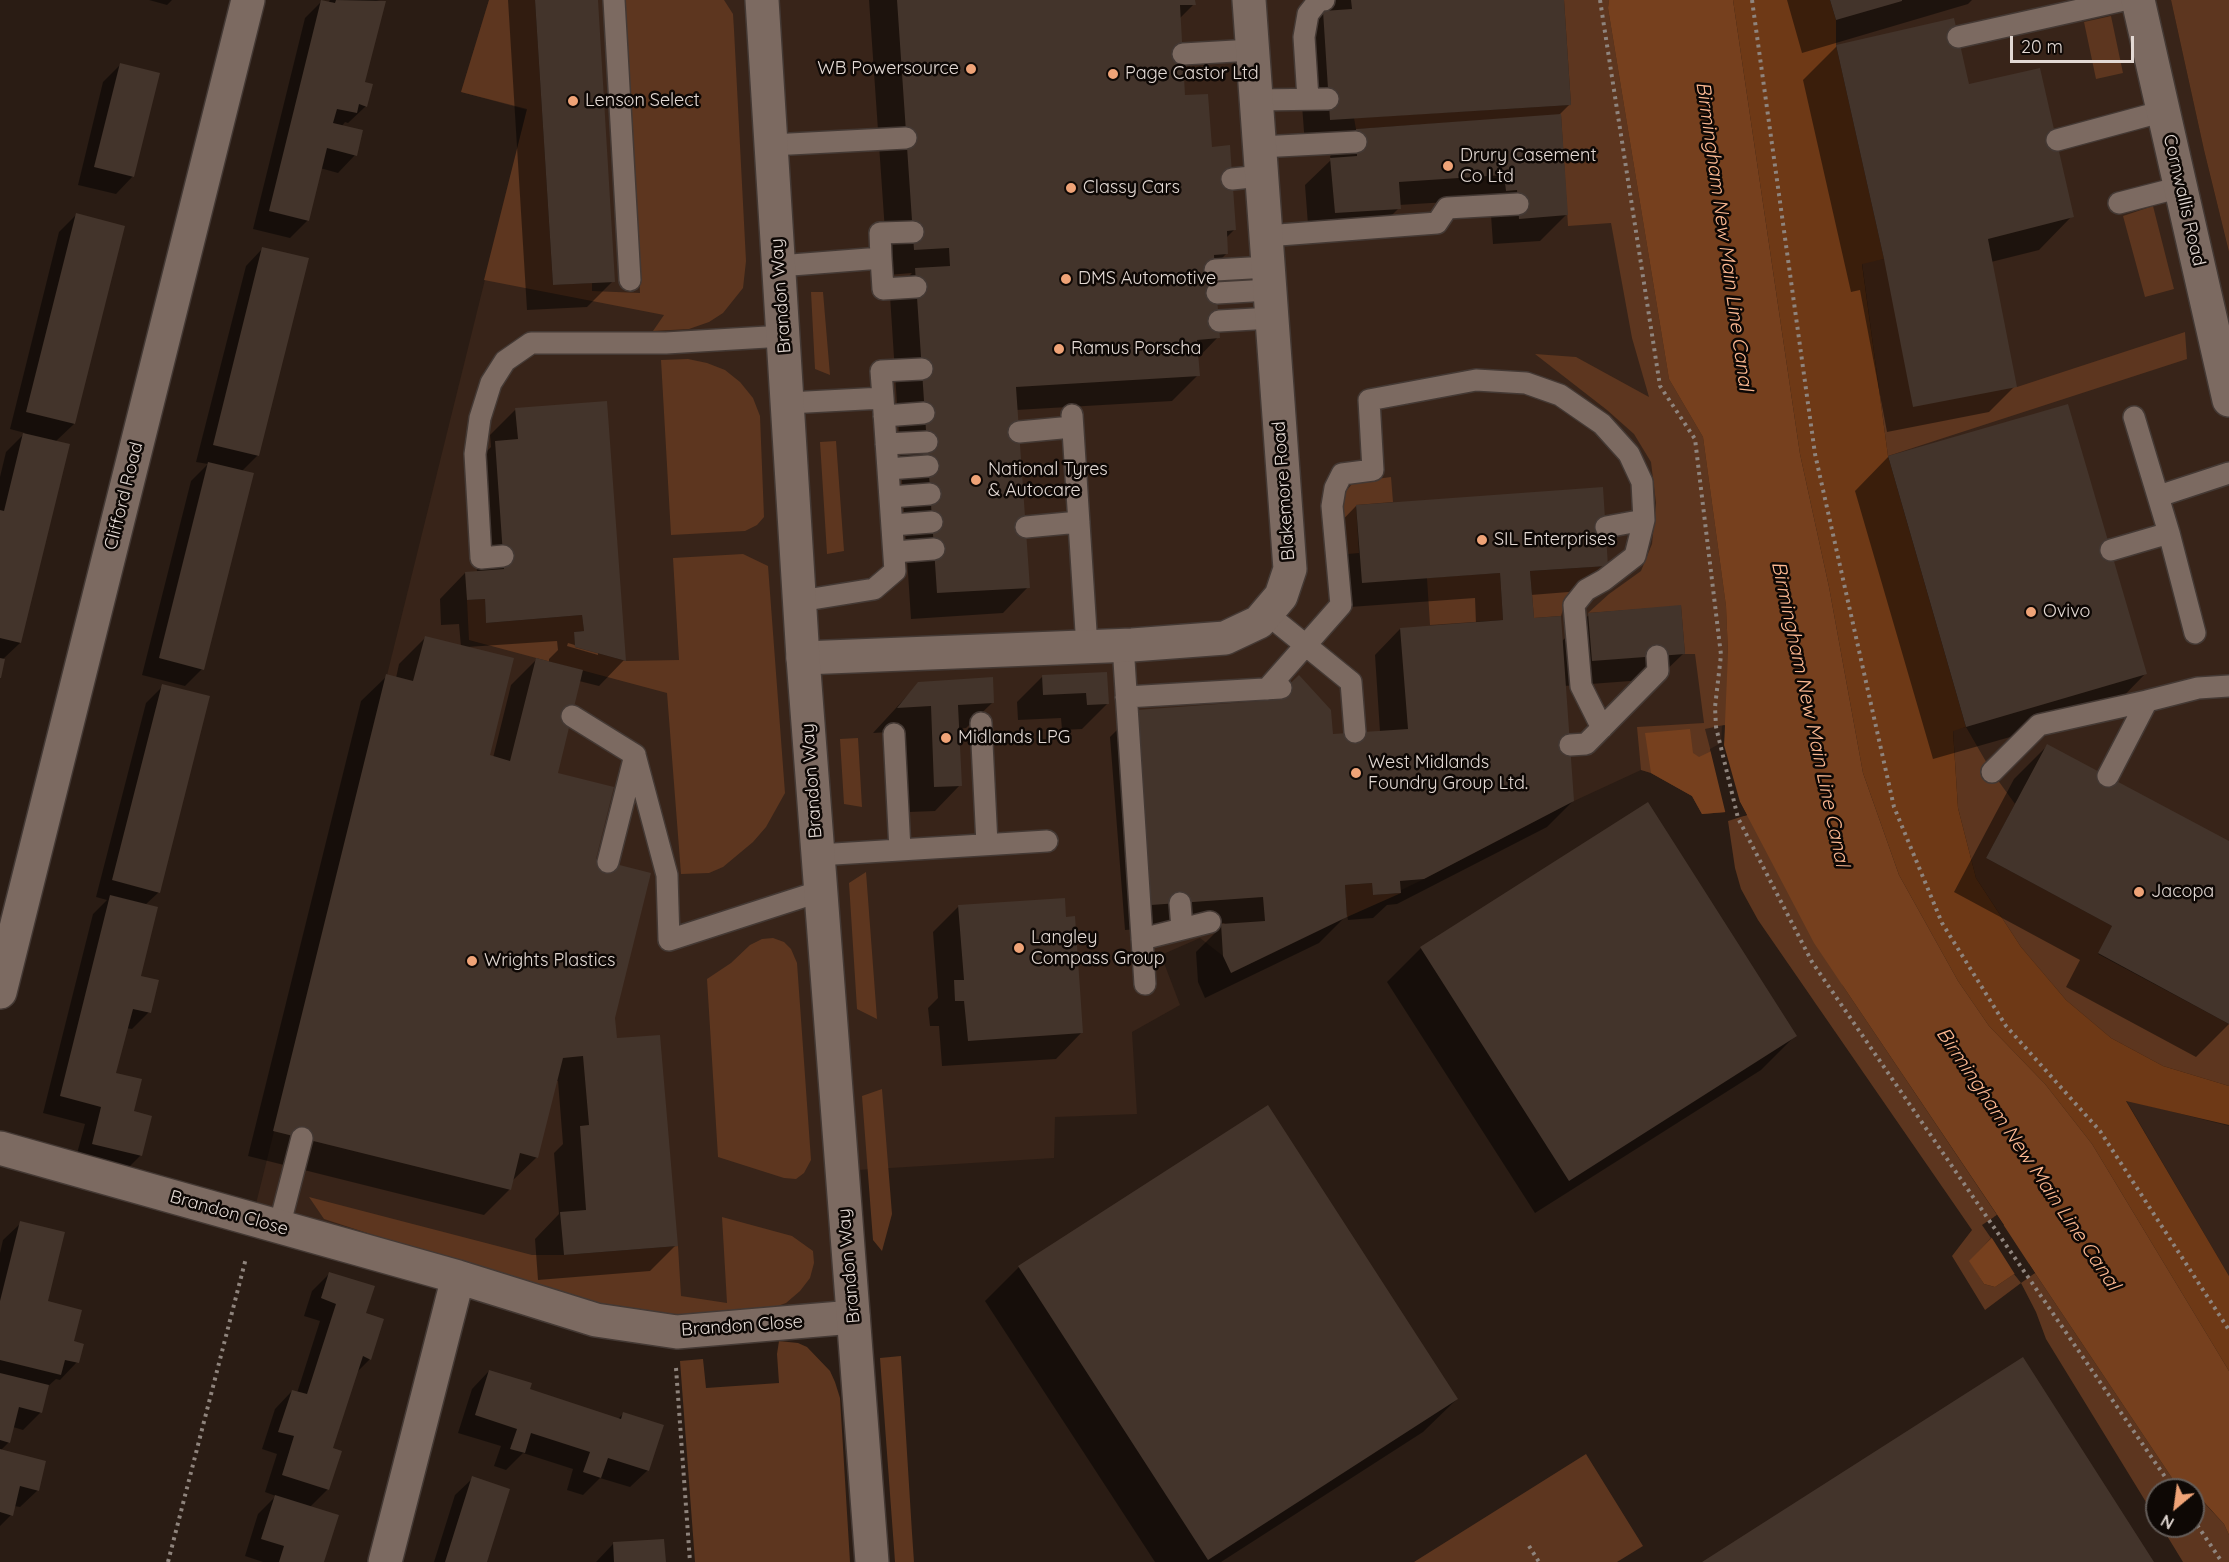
<!DOCTYPE html>
<style>
body{margin:0}
#map{position:relative;width:2229px;height:1562px;overflow:hidden;background:#2a1c14;font-family:Quicksand,sans-serif}
canvas{display:block}
.north{position:absolute;left:2145px;top:1478px;width:60px;height:60px;box-sizing:border-box;background:#0e0805;border:2px solid #635c58;border-radius:50%;rotate:209deg;font-size:16px;font-weight:700;line-height:24px;text-align:center;color:#e3d9d4}
.north::after{content:'';display:block;margin:auto;width:21px;height:27px;background:#efa377;clip-path:polygon(50% 0,100% 100%,50% 72%,0 100%)}
.scale{position:absolute;left:2010px;top:36px;width:124px;height:27px;box-sizing:border-box;border:3px solid #e3d9d4;border-top:0;padding-left:8px;font-size:18px;line-height:21px;white-space:nowrap;color:#e3d9d4;-webkit-text-stroke:4px #0e0805;paint-order:stroke}
</style>
<div id="map">
<canvas width="2229" height="1562"></canvas>
<div class="north">N</div>
<div class="scale">20 m</div>
</div>
<script>
const g = document.querySelector('canvas').getContext('2d');
g.lineJoin = 'round';
function paint(path, color) { g.fillStyle = color; g.fill(path, 'evenodd'); }
const toPath = rows => new Path2D(rows.map(r => 'M' + r).join(''));
function strokePath(path, color, width, dash) { g.strokeStyle = color; g.lineWidth = width; g.lineCap = dash ? 'butt' : 'round'; g.setLineDash(dash || []); g.stroke(path); }
function drawText(font, color, halo, rows, align = 'center') {
  g.font = font + ' Quicksand,sans-serif'; g.lineWidth = 5; g.setLineDash([]); g.textBaseline = 'middle'; g.strokeStyle = halo; g.fillStyle = color; for (const [text, x, y, turn = 0] of rows) {
    g.save(); g.translate(x, y); g.rotate((+turn || 0) * Math.PI / 180); g.textAlign = isNaN(turn) ? turn : align; if (halo) g.strokeText(text, 0, 0); g.fillText(text, 0, 0); g.restore();
  }
}
paint(toPath([
 [489,0,1690,0,1802,696,1698,772,1651,773,1641,770,1574,801,1424,879,1231,973,1223,956,1200,938,1161,955,1180,1005,1132,1032,1137,1114,1055,1117,1054,1158,841,1171,853,1317,677,1332,252,1220,527,110,461,92],
 [1830,0,2171,0,2204,150,2229,252,2229,1086,1976,878,1966,726,1888,456,1836,45,1836,20],
 [2126,1100,2229,1126,2229,1276]
]), '#382419');
paint(toPath([
 [489,0,535,0,553,285,592,283,592,291,640,293,625,0,724,0,733,14,734,30,746,261,743,288,723,313,709,322,689,329,653,331,664,315,484,280,527,109,461,92],
 [1564,0,1609,0,1608,8,1669,379,1703,437,1726,606,1728,653,1843,986,1997,1215,1982,1225,1991,1238,1970,1261,1984,1284,1995,1287,2014,1274,2021,1283,2035,1273,2178,1487,2189,1490,2157,1490,2157,1520,2046,1339,2036,1312,2021,1283,1985,1310,1952,1256,1972,1230,1758,920,1741,889,1735,868,1728,821,1747,815,1740,802,1724,804,1726,812,1702,814,1692,796,1651,773,1641,770,1637,727,1704,723,1695,654,1685,654,1681,606,1588,613,1609,594,1641,571,1652,544,1656,503,1651,462,1634,434,1607,410,1535,354,1576,357,1649,397,1632,338,1611,223,1568,226,1561,115,1356,129,1354,118,1571,105],
 [1724,725,1724,745,1711,752,1705,729],
 [2171,0,2229,0,2229,252,2204,150],
 [2111,16,2123,73,2096,79,2084,22],
 [2153,206,2174,289,2145,297,2123,216],
 [1884,259,2017,387,2185,332,2187,359,1888,456,1862,263],
 [811,292,823,292,830,375,815,369],
 [688,359,707,363,725,370,740,382,753,398,760,416,764,517,757,525,745,531,671,535,661,360],
 [836,441,844,551,827,554,820,442],
 [1391,477,1393,502,1356,505,1359,553,1347,554,1341,508,1345,492,1354,482],
 [743,554,768,566,785,793,766,827,753,842,723,867,709,873,681,874,667,693,469,640,467,600,485,599,486,623,582,615,584,631,574,632,575,647,626,661,679,660,673,558],
 [1608,566,1592,575,1567,597,1561,616,1534,618,1530,571],
 [1500,573,1503,620,1430,625,1427,578],
 [1966,727,1992,772,2015,804,1986,858,2112,926,2098,954,2229,1024,2229,1086,2163,1066,2111,1038,2066,1000,2021,947,1976,878,1958,808,1953,730],
 [858,738,862,807,844,804,840,739],
 [866,872,877,1019,857,1009,849,883],
 [1372,883,1373,895,1401,893,1347,917,1345,885],
 [773,938,784,942,791,949,797,963,811,1160,804,1173,796,1179,784,1178,718,1157,707,979,731,963,750,945,762,939],
 [882,1089,892,1214,882,1251,873,1240,862,1096],
 [309,1197,532,1255,564,1255,678,1246,681,1296,727,1303,722,1217,792,1236,813,1251,814,1263,810,1278,800,1291,786,1303,767,1310,679,1316,589,1305,324,1219],
 [779,1341,798,1343,807,1347,830,1371,835,1382,840,1398,850,1562,695,1562,680,1361,703,1359,706,1388,779,1383,777,1354],
 [901,1356,912,1533,914,1562,895,1562,880,1358],
 [1586,1454,1643,1546,1617,1562,1414,1562],
 [2193,1491,2224,1524,2229,1535,2229,1562,2183,1562,2161,1526,2193,1526]
]), '#5d361f');
paint(toPath([
 [1733,0,1830,0,1836,20,1836,45,1884,259,1862,264,1888,456,1966,727,1953,731,1958,808,1976,878,2021,947,2066,1000,2111,1038,2163,1066,2229,1086,2229,1125,2126,1101,2229,1276,2229,1371,2092,1144,2045,1084,1989,1026,1958,981,1899,875,1863,773,1829,587,1800,454]
]), '#6e3916');
paint(toPath([
 [1609,0,1733,0,1800,454,1829,587,1863,773,1899,875,1958,981,1989,1026,2045,1084,2092,1144,2229,1371,2229,1535,2224,1524,2193,1490,2178,1487,2029,1264,1995,1287,1984,1284,1969,1261,2004,1225,1814,943,1740,802,1724,804,1726,812,1702,814,1692,796,1651,773,1645,733,1690,729,1693,753,1699,757,1724,745,1728,653,1726,606,1703,437,1669,379,1608,8]
]), '#76401e');
paint(toPath([
 [1725,725,1724,745,1740,802,1747,815,1744,816,1738,805,1728,806,1729,812,1726,815,1710,749,1721,743,1722,726],
 [1997,1215,2035,1273,2033,1274,2028,1268,2016,1276,1990,1235,2000,1225,1994,1217]
]), '#2a1c14');
paint(toPath([
 [149,0,172,0,167,5],
 [330,0,376,0,384,2,363,83,366,106,348,123,345,122,342,126,355,155,338,173,320,168,308,220,290,238,253,229,305,18,322,1,328,3],
 [508,0,596,0,613,281,587,307,527,310],
 [869,0,1194,0,1194,4,1179,19,1184,97,1210,148,1234,230,1226,238,1227,253,1214,266,1218,337,1197,359,1198,375,1172,401,1016,410,1028,587,1003,613,911,619,890,296,912,273,888,275],
 [1336,0,1563,0,1570,104,1559,115,1566,215,1540,241,1493,244,1491,215,1479,200,1399,205,1399,208,1373,234,1309,238,1305,185,1331,160,1330,156,1344,143,1305,145,1297,38],
 [1787,0,1972,0,1968,4,1802,53],
 [1837,46,1968,86,2072,216,2039,250,1991,262,2015,386,1989,412,1887,432,1860,290,1851,292,1803,80],
 [120,65,133,176,116,194,78,185,103,82],
 [76,215,74,424,55,442,20,643,2,660,0,675,0,477,6,452,25,433,10,429,59,232],
 [263,248,258,455,242,471,202,669,185,686,142,675,191,481,208,464,196,462,246,266],
 [516,409,624,660,599,686,579,681,556,774,594,860,616,1040,676,1245,650,1271,538,1280,535,1239,559,1214,554,1153,563,1144,558,1081,555,1081,537,1157,511,1182,510,1189,484,1215,248,1156,361,701,387,676,396,678,399,664,425,638,461,647,459,624,441,625,440,599,465,573,477,572,470,468,491,447,490,435],
 [557,641,558,650,549,659,549,663,537,659,511,685,493,758,489,756,467,647],
 [568,643,598,652,598,655,567,646],
 [1888,457,2145,674,2112,708,1933,759,1855,491],
 [1356,506,1607,565,1581,591,1531,595,1533,619,1561,642,1589,615,1683,654,1657,679,1564,686,1573,801,1547,827,1397,904,1387,905,1373,918,1348,920,1347,915,1319,943,1205,998,1198,982,1196,952,1225,923,1125,930,1110,737,1136,711,1332,736,1380,732,1375,655,1400,629,1476,624,1475,598,1336,608,1331,532],
 [1106,673,1108,703,1082,729,1062,730,1061,718,1018,720,1017,702,1043,676],
 [919,683,992,703,966,728,958,729,960,785,935,811,909,812,905,731,873,733],
 [163,686,159,892,145,905,139,977,149,1012,132,1029,126,1028,115,1074,132,1112,150,1117,140,1156,123,1173,75,1161,85,1124,43,1113,93,914,107,900,96,897,146,703],
 [2047,746,2229,842,2229,1024,2196,1057,2066,987,2080,960,1954,892,2014,779],
 [1647,804,1795,1036,1761,1070,1535,1213,1387,982,1421,948],
 [959,906,1081,1033,1056,1059,942,1066,939,1026,930,1026,928,1008,938,998,933,932],
 [1268,1107,1457,1399,1423,1432,1221,1562,1155,1562,985,1301,1019,1267],
 [21,1223,46,1302,73,1342,77,1362,60,1380,56,1379,46,1388,40,1413,23,1430,13,1427,9,1442,0,1451,0,1253,3,1240],
 [330,1273,364,1314,370,1359,356,1373,331,1449,328,1489,310,1507,322,1562,263,1562,245,1556,258,1514,276,1496,265,1492,277,1454,262,1449,275,1409,292,1391,297,1393,320,1321,304,1316,312,1291],
 [489,1371,528,1390,618,1419,623,1414,648,1470,630,1487,600,1478,583,1495,567,1490,573,1469,523,1453,506,1470,494,1466,501,1446,458,1433,472,1389],
 [0,1451,38,1490,20,1507,14,1506,11,1515,0,1526],
 [473,1478,485,1562,434,1562,455,1495],
 [613,1544,664,1562,596,1562]
]), '#0007');
paint(toPath([
 [321,0,335,3,336,0,386,1,365,82,373,84,367,107,359,104,357,113,337,109,333,123,363,130,357,156,327,148,309,221,269,211],
 [535,0,598,0,615,282,553,285],
 [897,0,1195,0,1196,5,1180,5,1185,95,1208,94,1212,147,1230,145,1236,230,1227,231,1228,254,1214,255,1220,338,1197,340,1200,376,1016,387,1030,588,937,593,915,268,950,266,949,248,914,250],
 [1351,0,1564,0,1571,105,1330,120,1323,11,1352,9],
 [1830,0,1902,0,1902,1,1836,20],
 [1954,18,1969,84,2040,68,2074,217,1988,239,2017,387,1913,407,1884,259,1836,45],
 [120,63,160,73,134,177,94,167],
 [1561,114,1568,215,1519,219,1517,190,1506,191,1504,175,1399,182,1401,209,1335,213,1330,158,1357,156,1356,129],
 [76,213,125,226,75,424,26,412],
 [262,247,309,258,259,456,213,445],
 [607,401,626,661,575,647,574,632,584,631,582,615,486,623,485,599,467,600,465,572,504,569,495,441,518,439,515,408],
 [2068,404,2147,674,1966,727,1888,456],
 [23,433,70,444,21,643,0,638,0,510,4,511],
 [208,462,254,473,204,670,159,658],
 [1603,487,1608,566,1530,571,1534,618,1561,616,1574,801,1424,879,1400,881,1401,893,1373,895,1372,883,1345,885,1347,917,1231,973,1223,956,1221,924,1265,921,1263,897,1151,905,1136,710,1273,700,1299,675,1331,710,1333,734,1408,729,1400,628,1503,620,1500,573,1362,583,1356,505],
 [1681,605,1685,654,1592,661,1588,613],
 [425,636,514,658,490,755,510,761,536,658,583,670,558,773,614,787,596,859,651,873,615,1018,617,1038,660,1035,678,1246,564,1255,560,1212,586,1210,580,1126,589,1125,583,1056,563,1058,538,1158,520,1153,511,1190,273,1131,386,674,413,681],
 [0,658,5,659,1,678,0,678],
 [1107,672,1109,704,1087,705,1086,693,1043,695,1042,675],
 [993,677,994,703,958,705,962,786,934,787,931,706,897,708,918,682],
 [162,684,210,696,160,893,112,880],
 [2047,744,2229,841,2229,1024,2098,953,2112,926,1986,858],
 [1648,802,1797,1036,1569,1181,1420,947],
 [110,895,158,907,141,976,159,980,151,1013,133,1009,116,1073,142,1079,134,1111,152,1116,142,1156,92,1144,101,1107,60,1096],
 [1065,898,1066,917,1075,916,1083,1033,968,1041,964,1001,955,1001,954,980,964,980,958,905],
 [1268,1105,1458,1399,1208,1560,1018,1266],
 [20,1221,65,1232,48,1301,82,1310,74,1341,84,1344,79,1363,65,1360,61,1375,0,1360,0,1301],
 [329,1272,375,1286,366,1313,384,1319,371,1360,363,1356,333,1448,342,1451,329,1490,282,1475,294,1436,278,1432,292,1390,307,1394,336,1304,321,1298],
 [2023,1357,2154,1562,1702,1562],
 [489,1370,532,1383,530,1389,621,1419,623,1412,664,1425,649,1471,608,1458,601,1478,583,1472,590,1452,531,1433,525,1453,510,1449,517,1429,475,1415],
 [0,1373,49,1385,42,1413,19,1407,10,1443,0,1440],
 [0,1449,46,1461,39,1491,20,1486,13,1516,0,1512],
 [472,1476,510,1489,487,1562,445,1562],
 [275,1495,339,1515,324,1562,279,1562,284,1546,261,1539],
 [664,1539,666,1562,614,1562,613,1542]
]), '#43342b');
const lane = toPath([
 [614,0,630,280],
 [1958,37,2124,0],
 [1183,54,1252,50],
 [1308,99,1304,37,1308,14,1319,0,1324,0],
 [1256,100,1328,99],
 [2057,140,2164,111],
 [771,145,906,138],
 [1260,147,1356,142],
 [1232,179,1261,176],
 [2119,203,2181,187],
 [913,232,880,233,881,258,883,289,916,287],
 [1266,236,1437,223,1447,208,1518,204],
 [779,266,881,258],
 [1215,270,1268,267],
 [1217,293,1269,290],
 [1219,321,1272,318],
 [883,398,881,371,922,369],
 [788,403,883,398,895,571,874,589,800,601],
 [1072,415,1087,647],
 [884,416,924,413],
 [1019,432,1072,427],
 [886,444,927,442],
 [888,469,928,466],
 [2159,496,2229,473],
 [890,497,930,494],
 [892,525,932,522],
 [1026,527,1079,522],
 [1606,527,1644,520],
 [2169,533,2195,633],
 [2111,550,2169,533,2134,417],
 [894,552,934,549],
 [503,556,481,558,475,454,480,418,491,383,505,361,531,343,666,343,784,336],
 [1266,613,1351,682,1355,732],
 [1123,645,1145,984],
 [1267,689,1341,605,1332,506,1335,488,1342,474,1373,470,1369,400,1476,380,1526,383,1560,395,1602,424,1629,454,1642,482,1644,520,1635,556,1604,580,1586,590,1574,605,1581,686,1602,728],
 [1126,697,1281,688],
 [2147,701,2198,688,2229,686],
 [572,716,635,755,608,862],
 [981,723,987,844],
 [894,734,900,850],
 [1570,745,1586,744,1658,671,1657,656],
 [635,755,667,875,669,940,821,891],
 [1992,772,2039,725,2147,701,2108,776],
 [818,855,1047,841],
 [1180,903,1182,929],
 [1142,939,1210,922],
 [279,1227,302,1138]
]);
const street = toPath([
 [2138,0,2229,400],
 [803,658,1132,645,1225,638,1259,622,1281,596,1290,569,1249,0],
 [0,992,248,0],
 [0,1148,458,1277,596,1320,677,1332,853,1317],
 [385,1562,458,1277]
]);
const secondary = toPath([
 [762,0,803,658,872,1562]
]);
strokePath(lane, '#443934', 24);
strokePath(street, '#443934', 36);
strokePath(secondary, '#443934', 36);
strokePath(toPath([
 [1600,0,1660,386,1695,439,1721,655,1715,707,1716,727,1738,818,1812,962,2174,1490],
 [1752,0,1815,454,1894,807,1942,923,2006,1026,2100,1131,2229,1330],
 [676,1368,690,1562],
 [2193,1519,2222,1562],
 [1529,1546,1539,1562],
 [168,1562,246,1258]
]), '#8f847d', 4, [3, 4.5]);
strokePath(lane, '#7c6a61', 21);
strokePath(street, '#7c6a61', 33);
strokePath(secondary, '#7c6a61', 33);
for (const [x, y, r, color] of [
 [971,69,6,"#efa377"],
 [1113,74,6,"#efa377"],
 [573,101,6,"#efa377"],
 [1448,166,6,"#efa377"],
 [1071,188,6,"#efa377"],
 [1066,279,6,"#efa377"],
 [1059,349,6,"#efa377"],
 [976,480,6,"#efa377"],
 [1482,540,6,"#efa377"],
 [2031,612,6,"#efa377"],
 [946,738,6,"#efa377"],
 [1356,773,6,"#efa377"],
 [2139,892,6,"#efa377"],
 [1019,948,6,"#efa377"],
 [472,961,6,"#efa377"]
]) { const dot = new Path2D(); dot.arc(x, y, r, 0, 2 * Math.PI); g.fillStyle = color; g.fill(dot); strokePath(dot, '#0e0805', 2); }
drawText('18px', '#e3d9d4', '#0e0805', [
 ["WB Powersource",959,69,"right"],
 ["Page Castor Ltd",1125,74],
 ["Lenson Select",585,101],
 ["Drury Casement",1460,156],
 ["Co Ltd",1460,177],
 ["Classy Cars",1083,188],
 ["DMS Automotive",1078,279],
 ["Ramus Porscha",1071,349],
 ["National Tyres",988,470],
 ["& Autocare",988,491],
 ["SIL Enterprises",1494,540],
 ["Ovivo",2043,612],
 ["Midlands LPG",958,738],
 ["West Midlands",1368,763],
 ["Foundry Group Ltd.",1368,784],
 ["Jacopa",2151,892],
 ["Langley",1031,938],
 ["Compass Group",1031,959],
 ["Wrights Plastics",484,961]
], 'left');
drawText('18px', '#e3d9d4', '#0e0805', [
 ["Cornwallis Road",2184,200,77],
 ["Brandon Way",781,296,-94],
 ["Blakemore Road",1284,491,-94],
 ["Clifford Road",124,496,-76],
 ["Brandon Way",812,781,-94],
 ["Brandon Close",229,1213,16],
 ["Brandon Way",849,1266,-95],
 ["Brandon Close",742,1326,-4]
]);
drawText('italic 20px', '#fdb992', '#0e0805', [
 ["Birmingham New Main Line Canal",1724,236,82],
 ["Birmingham New Main Line Canal",1810,714,78],
 ["Birmingham New Main Line Canal",2028,1159,56]
]);
</script>
